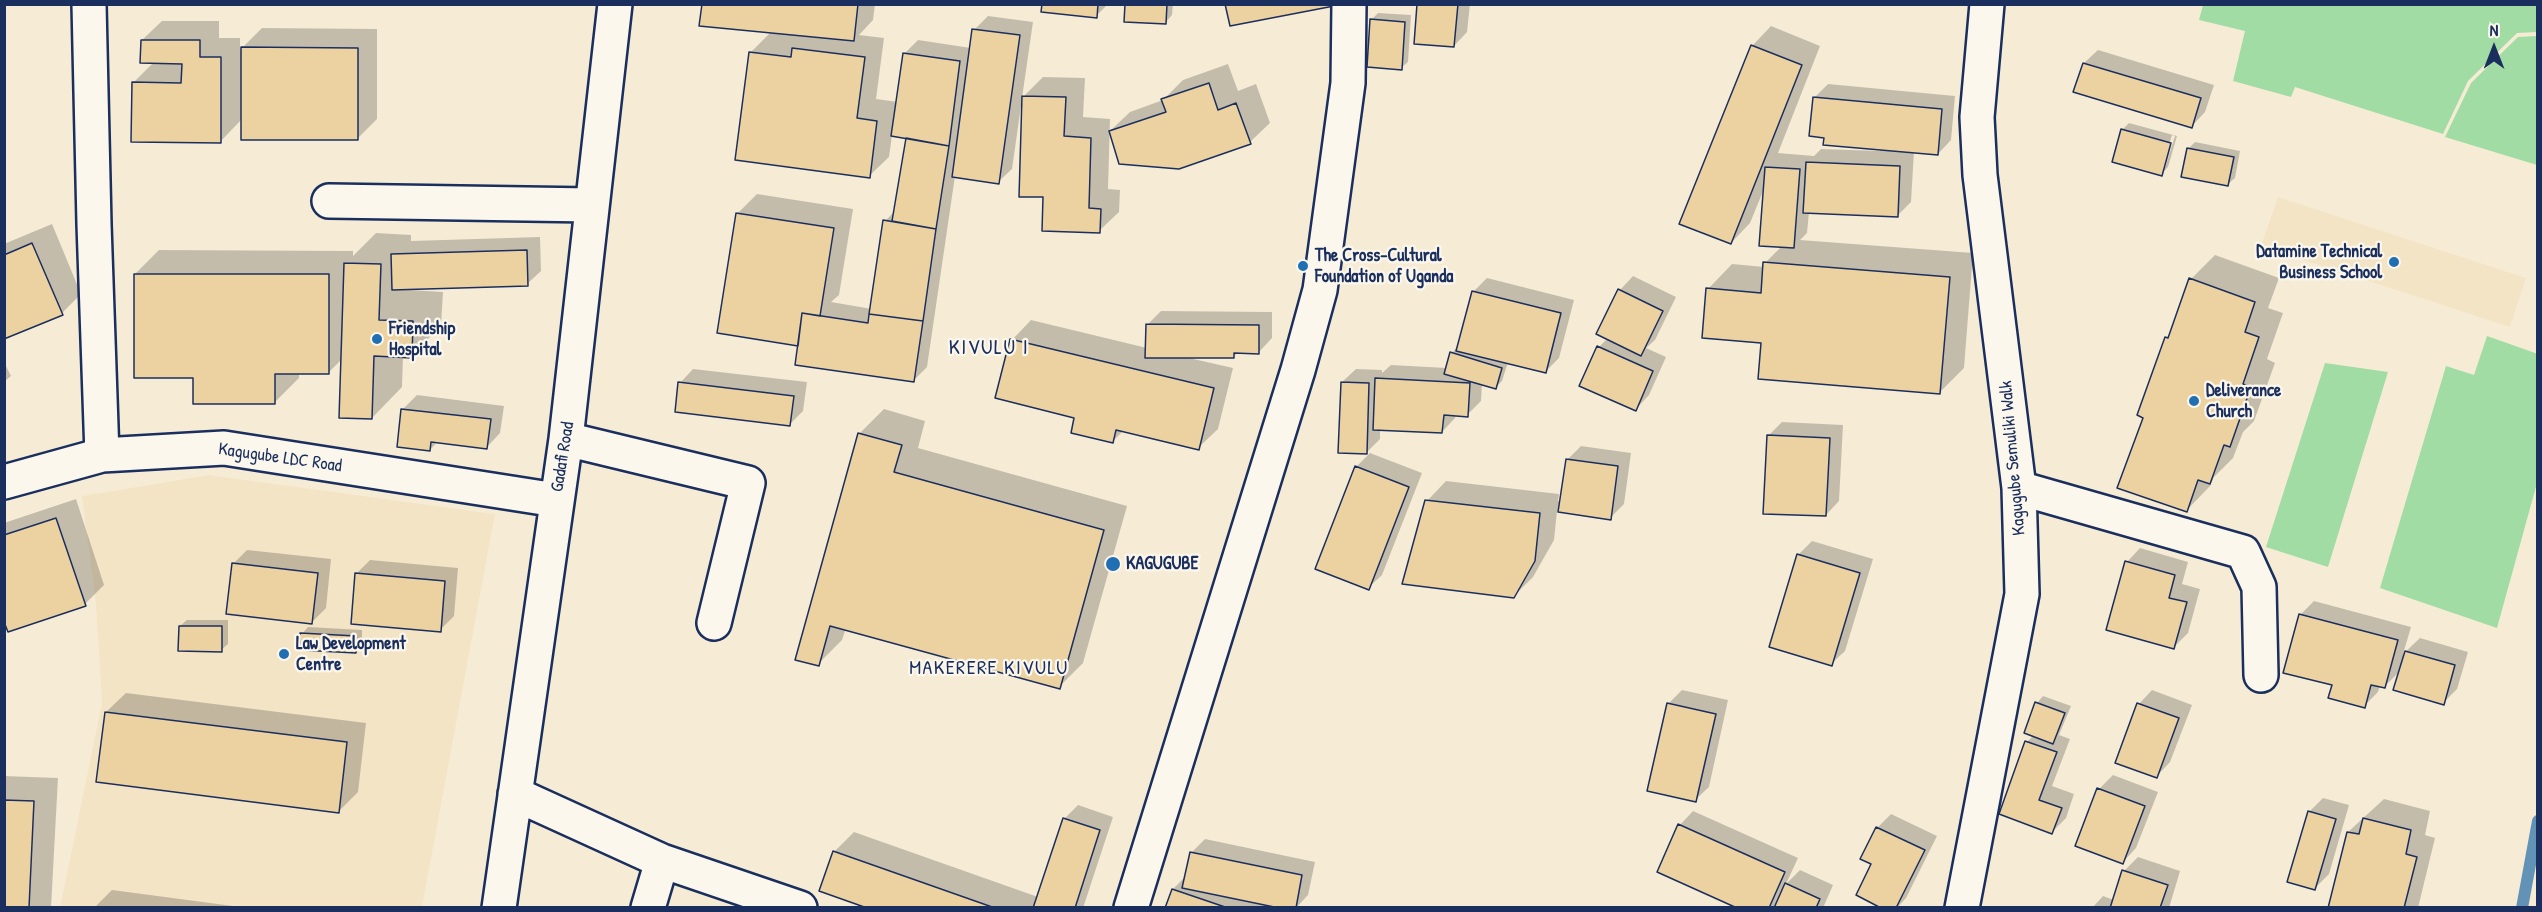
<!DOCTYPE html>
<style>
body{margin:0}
#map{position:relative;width:2542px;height:912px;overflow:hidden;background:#f6ecd6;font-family:"Patrick Hand",sans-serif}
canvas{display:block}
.frame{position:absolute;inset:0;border:6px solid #1b2f5e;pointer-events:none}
.north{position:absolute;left:2464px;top:18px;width:60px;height:60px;-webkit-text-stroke:4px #fbf7ec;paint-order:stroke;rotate:0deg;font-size:16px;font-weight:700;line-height:24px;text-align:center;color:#1b2f5e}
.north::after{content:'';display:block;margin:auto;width:21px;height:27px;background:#1b2f5e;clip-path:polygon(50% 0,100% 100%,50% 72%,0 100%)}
</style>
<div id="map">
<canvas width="2542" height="912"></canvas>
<div class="frame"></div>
<div class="north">N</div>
</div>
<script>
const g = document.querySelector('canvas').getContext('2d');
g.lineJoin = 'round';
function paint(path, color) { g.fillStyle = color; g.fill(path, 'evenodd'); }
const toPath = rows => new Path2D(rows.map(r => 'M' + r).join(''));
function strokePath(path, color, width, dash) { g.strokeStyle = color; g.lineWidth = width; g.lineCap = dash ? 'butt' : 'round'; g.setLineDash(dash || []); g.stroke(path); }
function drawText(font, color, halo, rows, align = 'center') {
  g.font = font + ' "Patrick Hand",sans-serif'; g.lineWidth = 4.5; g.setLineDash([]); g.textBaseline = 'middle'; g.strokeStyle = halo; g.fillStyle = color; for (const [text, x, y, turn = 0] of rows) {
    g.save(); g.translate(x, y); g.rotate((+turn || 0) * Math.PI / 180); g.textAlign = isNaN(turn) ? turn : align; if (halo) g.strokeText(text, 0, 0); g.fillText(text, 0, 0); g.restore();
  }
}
paint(toPath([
 [2278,197,2526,278,2510,327,2261,246],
 [209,475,495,514,422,907,60,908,102,703,96,604,82,496]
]), '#f3e4c6');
paint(toPath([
 [2203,5,2537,5,2537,32,2517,33,2468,81,2443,134,2295,87,2291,97,2233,81,2245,31,2199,20],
 [2537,36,2537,165,2445,137,2471,83,2518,37],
 [2487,336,2538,354,2537,483,2497,628,2380,588,2446,366,2474,375],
 [2325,363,2388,372,2328,567,2266,547]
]), '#a0dca3');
paint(toPath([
 [703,4,875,4,873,20,859,35,884,38,876,99,898,102,904,54,918,40,971,48,974,30,988,16,1033,22,1022,98,1043,77,1085,78,1083,117,1110,119,1108,189,1120,190,1119,212,1099,231,1045,196,1023,106,1021,106,1012,169,998,182,955,176,927,367,913,381,799,345,738,213,757,194,853,209,839,295,831,302,872,309,885,221,896,210,908,137,892,135,889,157,869,176,750,53,772,31],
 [1044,4,1108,4,1096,16],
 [1126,4,1173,4,1172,15,1166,22],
 [1418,4,1470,4,1467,32,1454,46],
 [1378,13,1411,15,1408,62,1401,68,1371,20],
 [162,21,219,21,219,38,240,38,240,50,262,28,377,29,377,119,357,139,242,119,220,142,133,83,154,62,142,40],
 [1771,26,1820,46,1778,153,1814,156,1821,149,1880,151,1881,149,1826,136,1814,98,1828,84,1955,96,1951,140,1938,154,1914,151,1911,202,1897,216,1809,212,1807,233,1800,240,1973,253,1964,368,1940,392,1762,341,1708,289,1732,264,1765,267,1765,263,1782,246,1764,189,1750,223,1731,243,1752,46],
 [2098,50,2214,85,2205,112,2192,126,2084,63],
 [1228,64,1238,91,1256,84,1270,123,1250,142,1110,131,1130,112,1163,100,1183,80],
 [2129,123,2177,136,2168,167,2161,174,2122,130],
 [2172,135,2175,136,2165,168,2162,168],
 [2195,142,2240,151,2235,178,2228,184,2188,149],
 [52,224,81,294,62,313,4,337,4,244],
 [376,233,411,235,411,241,540,237,541,271,527,284,410,288,410,290,443,292,441,326,411,356,403,356,402,387,372,418,342,359,329,372,299,372,299,378,275,402,194,376,135,274,159,250,353,251,353,256],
 [2215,255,2279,278,2268,308,2283,313,2267,359,2275,363,2254,421,2243,432,2233,458,2214,477,2210,486,2186,511,2145,417,2166,338,2172,332,2191,279],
 [1633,276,1676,297,1655,340,1646,348,1666,357,1649,395,1636,409,1599,347,1608,338,1620,290],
 [1487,278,1574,300,1559,358,1546,371,1508,362,1502,381,1496,387,1482,383,1481,401,1467,415,1456,414,1455,418,1442,432,1380,429,1380,439,1366,453,1342,382,1356,369,1382,370,1382,373,1391,365,1447,368,1452,353,1458,346,1473,292],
 [1161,311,1272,312,1272,338,1259,352,1238,352,1233,357,1189,358,1233,368,1218,429,1198,448,1124,430,1113,441,1076,417,1012,340,1031,320,1147,348,1147,325],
 [4,362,11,376,4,382],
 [693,369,807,382,803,411,790,424,680,383],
 [417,395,504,406,500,433,487,447,438,441,430,450,403,409],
 [884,409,925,421,918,448,1127,506,1083,663,1059,687,846,628,842,640,818,664,797,659,860,433],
 [1782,422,1843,425,1839,501,1826,515,1768,436],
 [1581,446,1631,453,1624,504,1610,518,1557,511,1554,540,1533,577,1513,597,1427,501,1446,481,1559,494,1558,501,1561,501,1567,460],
 [1370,453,1422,473,1382,575,1368,588,1356,467],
 [76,499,104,585,85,604,4,618,4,523],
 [1812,541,1873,559,1845,651,1831,664,1798,555],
 [2140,548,2188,562,2182,584,2200,589,2188,633,2174,647,2127,562],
 [247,550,331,559,326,608,312,622,234,563],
 [370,560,458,568,454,616,440,630,356,574],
 [2314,601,2411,627,2403,654,2420,638,2468,652,2457,689,2443,703,2400,671,2385,686,2380,685,2378,692,2364,706,2334,684,2300,615],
 [187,620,228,620,228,644,221,650,180,626],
 [308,627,362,630,362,644,355,651,302,634],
 [1682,690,1728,700,1709,787,1695,800,1668,704],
 [2152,690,2192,705,2170,762,2157,776,2139,704],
 [126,693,366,723,358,792,338,812,106,712],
 [2043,696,2071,706,2059,735,2070,739,2052,786,2074,794,2066,818,2052,832,2001,813,2027,742,2034,735,2037,703],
 [2113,775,2158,792,2136,848,2123,862,2099,789],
 [4,776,58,778,51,908,4,908],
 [2323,798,2349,805,2329,874,2315,888,2309,812],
 [2384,799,2430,811,2425,835,2435,838,2418,908,2330,908,2348,832],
 [1078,805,1113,817,1083,908,872,908,834,852,854,832,1038,897,1064,819],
 [1693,811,1798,858,1786,884,1800,870,1833,885,1823,908,1776,908,1778,903,1773,908,1741,908,1680,825],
 [1891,814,1937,836,1906,898,1897,908,1885,908,1873,864,1877,828],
 [1205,839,1315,862,1308,895,1296,908,1167,908,1173,889,1186,876,1191,853],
 [2138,857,2180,871,2169,908,2092,908,2103,896,2114,900,2124,871],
 [112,890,248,908,94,908]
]), '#0003');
strokePath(toPath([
 [2522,908,2538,821]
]), '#6293b7', 12);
const building = toPath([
 [702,4,858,4,854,41,699,26,702,4],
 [1042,4,1098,4,1097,18,1041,12,1042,4],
 [1125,4,1167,4,1166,24,1124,22,1125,4],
 [1225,4,1333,4,1334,6,1230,26,1225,4],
 [1417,4,1458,4,1454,47,1414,44,1417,4],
 [1370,19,1405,22,1402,70,1367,67,1370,19],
 [972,29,1020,35,999,184,952,177,972,29],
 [141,40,200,40,200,57,221,57,221,143,131,142,132,82,181,83,182,64,140,63,141,40],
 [1751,45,1802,65,1731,244,1679,224,1751,45],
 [241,47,358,48,358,140,241,140,241,47],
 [792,48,865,57,857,118,877,121,870,178,735,160,749,52,791,57,792,48],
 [903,53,960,61,949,146,891,136,903,53],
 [2083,63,2201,98,2192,128,2073,92,2083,63],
 [1209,83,1218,110,1236,103,1251,144,1179,169,1119,164,1109,131,1166,112,1161,99,1209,83],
 [1022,96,1066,97,1064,136,1091,138,1089,208,1101,209,1100,233,1042,231,1043,197,1019,197,1022,96],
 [1813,97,1942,109,1938,155,1823,145,1824,138,1809,136,1813,97],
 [2121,129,2171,143,2162,176,2112,162,2121,129],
 [906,138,949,146,936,229,892,221,906,138],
 [2187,148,2234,157,2228,186,2181,177,2187,148],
 [1806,162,1900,166,1898,217,1803,213,1806,162],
 [1765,167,1800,169,1794,248,1759,246,1765,167],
 [736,213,834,228,820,316,802,313,798,346,717,333,736,213],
 [883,220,936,229,923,321,869,314,883,220],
 [32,243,63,315,4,339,4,255,32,243],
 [527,250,528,286,392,290,391,254,527,250],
 [1763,262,1950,277,1940,394,1758,379,1761,343,1702,338,1706,288,1761,293,1763,262],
 [344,263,381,264,379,320,413,321,412,358,374,356,372,419,339,418,344,263],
 [134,274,329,274,329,374,275,374,275,404,193,404,193,378,134,378,134,274],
 [2189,278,2255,302,2245,332,2259,337,2243,384,2251,387,2230,447,2224,445,2210,484,2198,480,2187,512,2117,488,2143,418,2137,415,2165,337,2168,338,2189,278],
 [1618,289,1663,311,1641,356,1596,334,1618,289],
 [1472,291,1561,313,1546,373,1456,351,1472,291],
 [802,313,868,323,869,314,923,321,914,382,795,365,802,313],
 [1146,324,1259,325,1259,354,1234,353,1234,358,1145,358,1146,324],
 [1010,339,1214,388,1199,450,1116,430,1113,443,1071,433,1074,418,995,398,1010,339],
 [1597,346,1653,371,1636,411,1579,386,1597,346],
 [1450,352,1502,368,1496,389,1444,374,1450,352],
 [1375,378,1470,383,1468,417,1444,415,1442,433,1373,430,1375,378],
 [678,382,794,396,790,426,675,412,678,382],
 [1341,382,1369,383,1367,454,1338,453,1341,382],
 [401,409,491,419,487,449,431,442,430,451,397,447,401,409],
 [858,433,902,445,894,472,1104,530,1060,689,830,626,819,666,795,660,858,433],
 [1767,435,1830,438,1826,516,1763,514,1767,435],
 [1566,459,1618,466,1611,520,1558,512,1566,459],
 [1355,466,1409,487,1369,590,1315,569,1355,466],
 [1425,500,1540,513,1535,561,1514,598,1402,584,1425,500],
 [56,518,86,606,8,632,4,622,4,535,56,518],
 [1797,554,1860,573,1832,666,1769,647,1797,554],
 [2125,561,2175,575,2169,598,2187,602,2174,649,2106,630,2125,561],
 [232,563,318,573,312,624,226,614,232,563],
 [355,573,445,581,441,632,351,624,355,573],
 [2299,614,2398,640,2385,688,2371,685,2365,708,2328,698,2332,685,2283,673,2299,614],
 [179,626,222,626,222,652,178,651,179,626],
 [300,633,356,636,356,653,300,650,300,633],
 [2405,651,2455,665,2444,705,2393,690,2405,651],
 [2035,702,2065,713,2053,744,2024,733,2035,702],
 [1667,703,1716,714,1696,802,1647,791,1667,703],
 [2137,703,2179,718,2157,778,2115,763,2137,703],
 [105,712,347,742,339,813,96,782,105,712],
 [2025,741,2057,752,2039,800,2062,808,2052,834,1999,814,2025,741],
 [2097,788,2145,806,2123,864,2075,846,2097,788],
 [4,800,34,801,29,908,4,908,4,800],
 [2308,811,2336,819,2315,890,2287,882,2308,811],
 [1063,818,1100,830,1075,908,1033,908,1063,818],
 [2363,818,2411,830,2406,854,2417,857,2404,908,2328,908,2347,832,2359,834,2363,818],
 [1678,824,1785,872,1769,908,1737,908,1657,872,1678,824],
 [1876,827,1925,850,1896,908,1881,908,1856,895,1871,864,1860,859,1876,827],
 [833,851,995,908,867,908,819,891,833,851],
 [1190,852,1302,875,1296,908,1279,908,1182,888,1190,852],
 [2122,870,2168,885,2160,908,2110,908,2122,870],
 [1785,883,1820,899,1816,908,1774,908,1785,883],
 [1172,889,1228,908,1165,908,1172,889]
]);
paint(building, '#ecd1a1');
strokePath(building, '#1b2f5e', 1.5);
const minor = toPath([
 [89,4,94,224,102,455],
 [329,201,592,205],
 [566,439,748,483,714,623],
 [4,482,102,455,224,448,556,500],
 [2019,488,2243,552,2259,587,2261,675],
 [515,794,662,861,800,908],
 [499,908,566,439,615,4],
 [648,908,662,861],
 [1131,908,1298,370,1320,290,1348,83,1349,4],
 [1962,908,2022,594,2019,488,1980,175,1977,117,1987,4]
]);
strokePath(minor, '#1b2f5e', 38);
strokePath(minor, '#fbf7ec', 33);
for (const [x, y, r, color] of [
 [2394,262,6,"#1f6fb2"],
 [1303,266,6,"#1f6fb2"],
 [377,339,6,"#1f6fb2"],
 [2194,401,6,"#1f6fb2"],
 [1113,564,8,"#1f6fb2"],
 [284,654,6,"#1f6fb2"]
]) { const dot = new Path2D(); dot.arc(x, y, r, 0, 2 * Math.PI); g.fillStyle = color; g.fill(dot); strokePath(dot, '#fbf7ec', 2); }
drawText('bold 18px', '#1b2f5e', '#fbf7ec', [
 ["Datamine Technical",2382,252,"right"],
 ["Business School",2382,273,"right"],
 ["The Cross-Cultural",1315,256],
 ["Foundation of Uganda",1315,277],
 ["Friendship",389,329],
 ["Hospital",389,350],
 ["Deliverance",2206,391],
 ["Church",2206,412],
 ["KAGUGUBE",1126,564],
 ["Law Development",296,644],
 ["Centre",296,665]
], 'left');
drawText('18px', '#1b2f5e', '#fbf7ec', [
 ["Gadafi Road",563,457,-81],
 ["Kagugube LDC Road",280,458,8],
 ["Kagugube Semuliki Walk",2013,458,-95]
]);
g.letterSpacing = '1.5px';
drawText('20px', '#1b2f5e', '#fbf7ec', [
 ["MAKERERE KIVULU",989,669]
]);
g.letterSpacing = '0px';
g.letterSpacing = '1.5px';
drawText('21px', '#1b2f5e', '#fbf7ec', [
 ["KIVULU I",989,348]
]);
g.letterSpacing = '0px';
</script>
